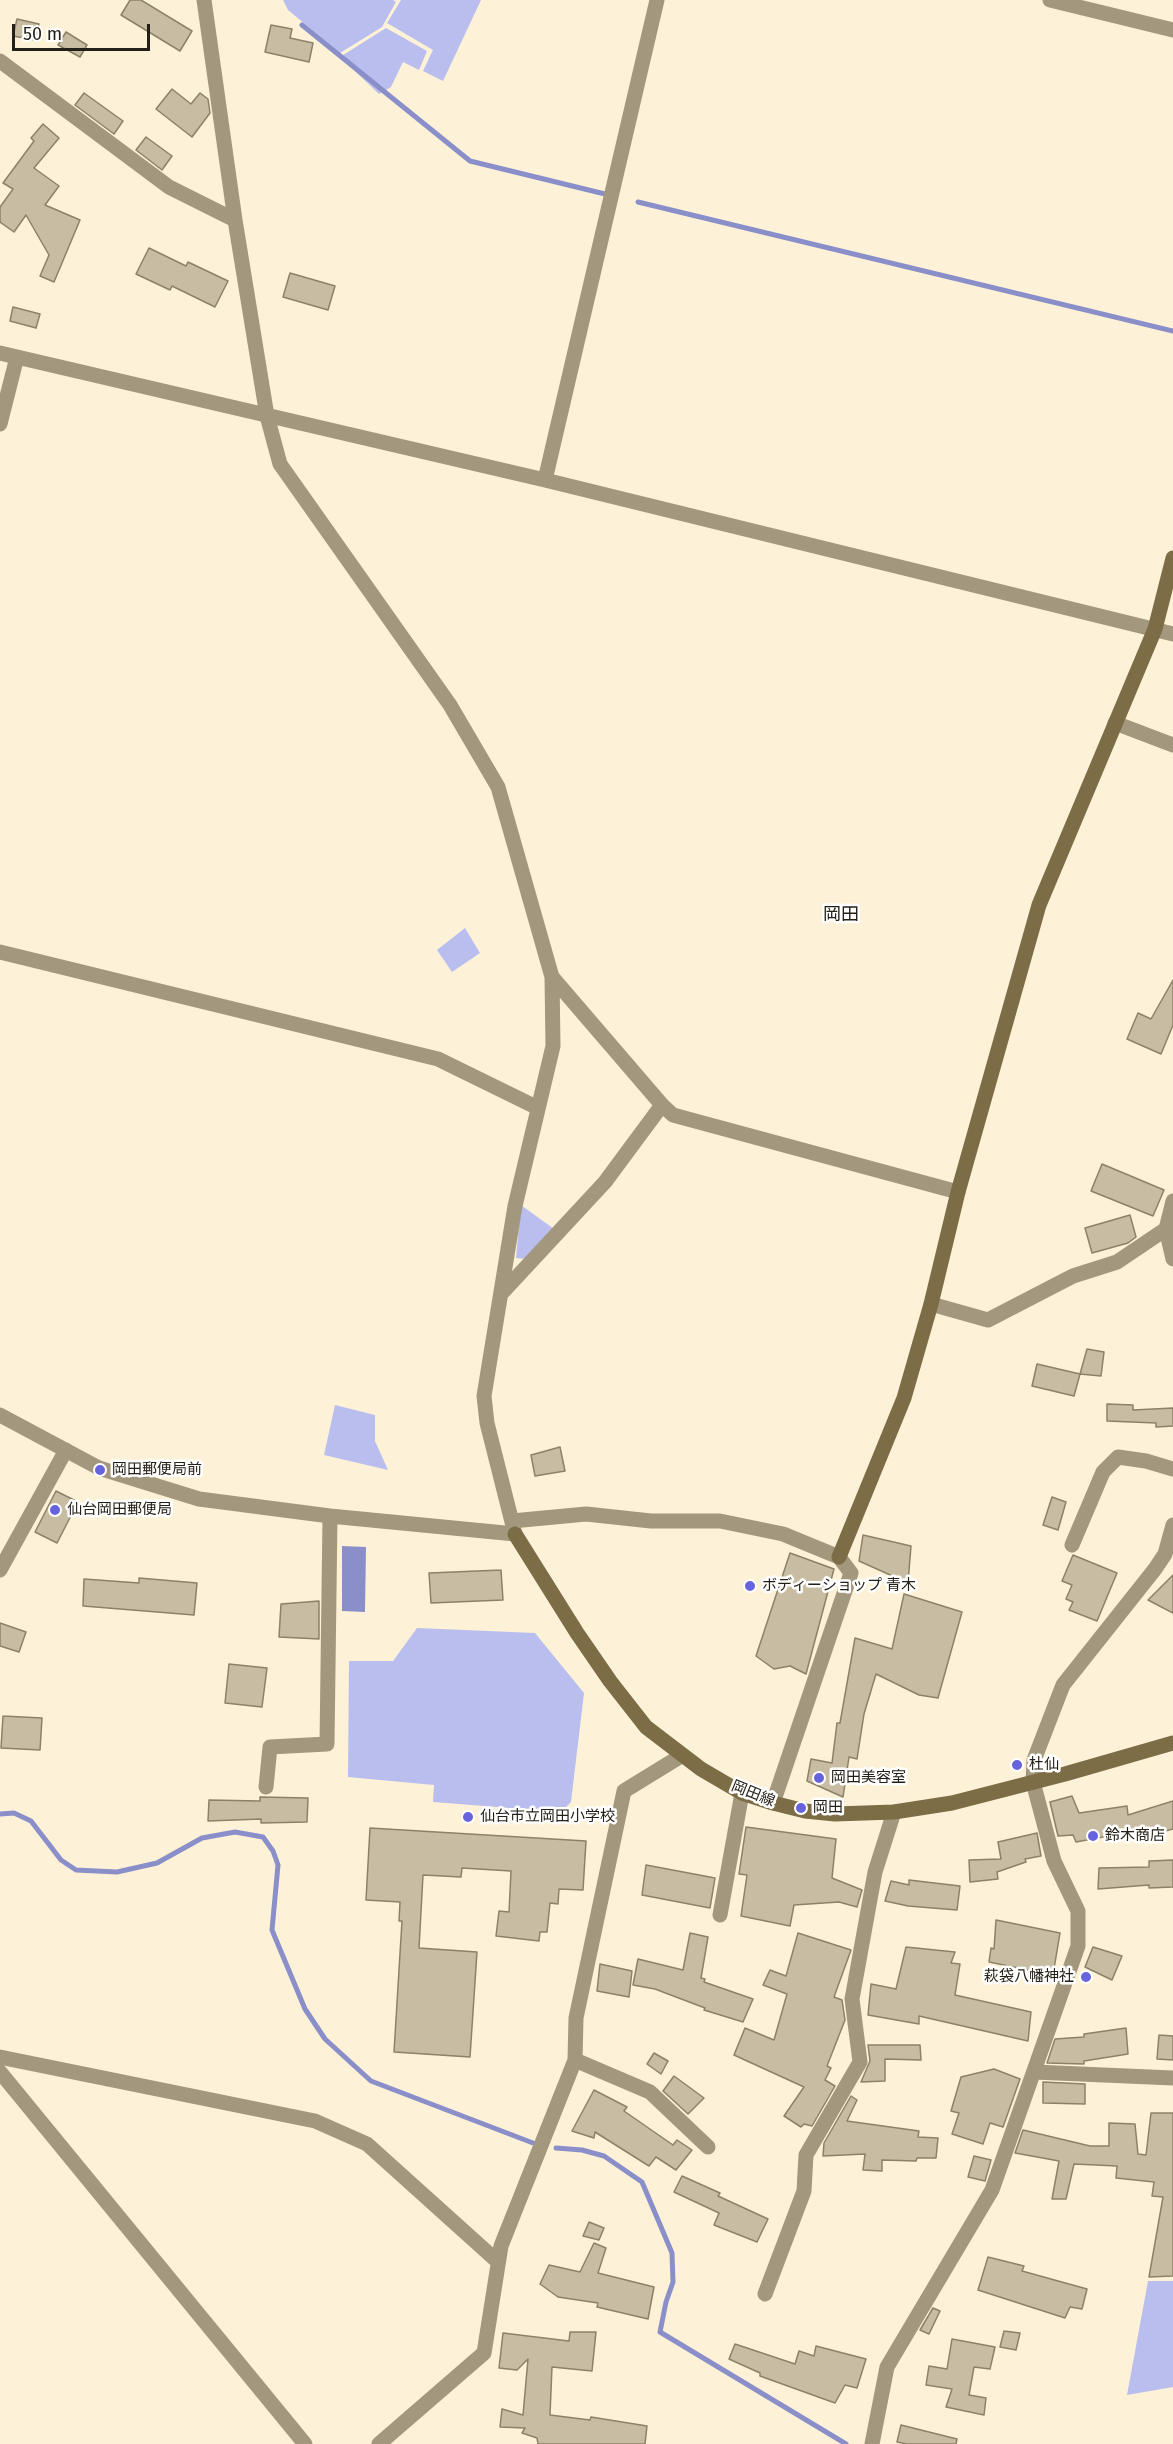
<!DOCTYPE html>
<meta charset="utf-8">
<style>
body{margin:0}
#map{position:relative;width:1173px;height:2444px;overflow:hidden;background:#fdf2d7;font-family:"Fira Sans",sans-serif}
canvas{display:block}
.scale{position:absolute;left:12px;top:24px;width:138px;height:27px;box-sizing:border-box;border:3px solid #252017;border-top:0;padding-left:8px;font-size:18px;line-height:21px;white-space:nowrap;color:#252017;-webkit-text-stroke:4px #fff;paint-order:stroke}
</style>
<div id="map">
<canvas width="1173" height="2444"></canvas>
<div class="scale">50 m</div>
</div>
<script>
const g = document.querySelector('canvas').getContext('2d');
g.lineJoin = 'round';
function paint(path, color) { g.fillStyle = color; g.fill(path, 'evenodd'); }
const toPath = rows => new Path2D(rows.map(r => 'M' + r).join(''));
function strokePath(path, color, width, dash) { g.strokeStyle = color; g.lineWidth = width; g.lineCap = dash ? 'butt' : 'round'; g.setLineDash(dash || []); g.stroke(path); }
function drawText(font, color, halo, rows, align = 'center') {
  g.font = font + ' "Fira Sans","Noto Sans JP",sans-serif'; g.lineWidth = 5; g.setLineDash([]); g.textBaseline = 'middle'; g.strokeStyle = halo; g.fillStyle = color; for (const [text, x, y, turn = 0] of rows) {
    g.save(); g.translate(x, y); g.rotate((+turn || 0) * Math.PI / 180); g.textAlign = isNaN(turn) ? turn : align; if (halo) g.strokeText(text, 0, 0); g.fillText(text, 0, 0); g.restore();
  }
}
paint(toPath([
 [283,0,393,0,396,2,382,27,340,53,288,10],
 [401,0,481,0,443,81,423,71,433,50,387,23],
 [386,28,427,51,419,70,403,62,391,87,379,94,340,57],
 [465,928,480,953,452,972,437,950],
 [521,1205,554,1229,526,1259,516,1258],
 [335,1405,375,1415,375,1441,388,1470,324,1455],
 [417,1628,535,1633,584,1693,571,1802,561,1812,433,1802,434,1785,348,1777,349,1661,393,1661],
 [1148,2281,1173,2281,1173,2387,1127,2395]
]), '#b9beee');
paint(toPath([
 [342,1546,366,1547,365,1612,342,1611]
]), '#8a8fc9');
strokePath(toPath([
 [302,25,470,161,605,194],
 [638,202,1173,331],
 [0,1814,14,1813,31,1821,61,1860,76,1870,117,1872,157,1863,202,1838,235,1832,263,1837,273,1851,278,1865,272,1930,305,2009,325,2039,371,2081,533,2143],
 [556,2148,582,2150,604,2156,642,2182,672,2253,673,2282,666,2302,660,2332,846,2444]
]), '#8a8fc9', 5);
const building = toPath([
 [130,0,141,0,192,31,180,51,121,15,130,0],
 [17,19,39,24,35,40,13,36,17,19],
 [271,25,292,29,290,38,313,43,309,62,265,52,271,25],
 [66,32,87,45,80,57,58,45,66,32],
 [172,89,191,104,200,93,208,99,210,113,192,137,156,109,172,89],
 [84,93,123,121,114,134,75,105,84,93],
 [43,124,59,138,34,168,59,186,45,205,80,220,54,282,40,276,49,255,26,215,14,232,0,222,0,207,13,189,3,183,34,141,31,138,43,124],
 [146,137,172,156,162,170,136,150,146,137],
 [149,248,186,266,188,262,228,281,215,307,172,286,170,290,136,274,149,248],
 [290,273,335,286,328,310,283,297,290,273],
 [13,307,40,314,36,328,10,321,13,307],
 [1173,980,1173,1025,1161,1054,1127,1039,1138,1013,1151,1019,1173,980],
 [1102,1164,1164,1190,1153,1216,1091,1191,1102,1164],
 [1130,1215,1136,1237,1128,1243,1092,1253,1085,1228,1130,1215],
 [1087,1349,1104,1352,1101,1376,1080,1374,1087,1349],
 [1037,1364,1080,1374,1074,1396,1032,1386,1037,1364],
 [1107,1404,1133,1405,1133,1410,1173,1408,1173,1426,1156,1427,1156,1423,1107,1421,1107,1404],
 [560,1447,565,1471,535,1476,531,1455,560,1447],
 [56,1491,78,1502,57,1543,35,1532,56,1491],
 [1052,1497,1066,1502,1058,1530,1043,1525,1052,1497],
 [863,1535,911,1546,908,1583,859,1561,863,1535],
 [790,1553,834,1569,806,1674,790,1666,774,1669,756,1656,790,1553],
 [1073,1555,1117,1573,1097,1621,1069,1610,1073,1602,1066,1599,1072,1585,1062,1581,1073,1555],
 [501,1570,503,1600,431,1603,429,1573,501,1570],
 [1173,1575,1173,1613,1148,1600,1173,1575],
 [139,1578,197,1583,194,1615,83,1606,84,1579,139,1583,139,1578],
 [904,1594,962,1612,938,1698,919,1695,876,1674,864,1714,857,1759,849,1757,843,1797,807,1781,811,1759,832,1763,837,1723,840,1723,855,1638,892,1649,904,1594],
 [319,1601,319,1639,279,1637,281,1604,319,1601],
 [0,1623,26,1632,19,1652,0,1646,0,1623],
 [229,1664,267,1668,262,1707,225,1703,229,1664],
 [3,1716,42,1718,40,1750,1,1748,3,1716],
 [1072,1796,1079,1813,1127,1806,1128,1815,1173,1801,1173,1829,1139,1838,1139,1835,1115,1840,1114,1835,1076,1842,1073,1835,1058,1836,1050,1802,1072,1796],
 [260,1797,308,1798,307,1822,261,1823,261,1819,208,1821,209,1800,260,1801,260,1797],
 [746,1827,836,1839,832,1878,862,1890,857,1907,839,1902,794,1905,790,1926,741,1916,747,1875,739,1874,746,1827],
 [370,1828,586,1841,583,1890,559,1889,558,1904,550,1903,547,1932,540,1932,539,1941,496,1936,499,1911,509,1912,511,1871,462,1868,461,1877,423,1875,419,1948,477,1952,470,2057,394,2052,402,1921,399,1921,400,1902,366,1900,370,1828],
 [1037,1833,1041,1856,1025,1859,1026,1862,997,1872,998,1879,970,1882,969,1860,1001,1859,998,1842,1037,1833],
 [1173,1860,1173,1887,1149,1888,1149,1885,1098,1889,1099,1868,1149,1867,1149,1861,1173,1860],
 [646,1865,715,1878,710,1908,642,1895,646,1865],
 [909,1880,960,1886,957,1910,908,1906,885,1901,891,1881,909,1885,909,1880],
 [996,1920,1060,1933,1053,1975,989,1962,991,1948,994,1949,996,1920],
 [690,1933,708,1937,701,1978,705,1979,704,1982,753,1999,743,2022,704,2010,705,2008,655,1989,633,1985,638,1959,683,1970,690,1933],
 [798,1933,851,1950,834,1997,842,2000,845,2020,827,2066,831,2068,825,2080,835,2086,812,2126,804,2124,801,2127,784,2116,804,2087,734,2055,745,2028,774,2040,787,1994,763,1985,770,1970,786,1976,798,1933],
 [906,1947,955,1952,951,1963,960,1964,955,1995,1031,2012,1028,2041,919,2016,919,2024,868,2015,871,1984,896,1989,906,1947],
 [1093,1947,1122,1956,1112,1980,1085,1967,1093,1947],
 [600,1964,632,1971,629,1997,597,1991,600,1964],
 [1126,2028,1128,2054,1084,2061,1084,2064,1047,2063,1055,2039,1084,2037,1084,2034,1126,2028],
 [1159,2035,1173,2036,1173,2060,1157,2059,1159,2035],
 [868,2045,920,2045,921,2060,885,2059,885,2081,861,2082,870,2061,868,2045],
 [654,2053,668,2061,661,2074,647,2064,654,2053],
 [994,2069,1020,2079,1003,2127,990,2123,983,2144,952,2134,959,2113,951,2111,961,2077,994,2069],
 [674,2076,704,2098,688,2114,663,2091,674,2076],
 [1043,2082,1085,2084,1085,2104,1043,2103,1043,2082],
 [594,2090,627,2107,624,2111,673,2145,677,2140,692,2150,676,2170,656,2157,649,2166,595,2132,594,2138,572,2131,594,2090],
 [851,2096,857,2100,847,2121,919,2131,918,2137,938,2138,936,2158,917,2158,916,2161,882,2160,882,2171,863,2170,865,2154,823,2156,824,2143,851,2096],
 [1151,2113,1173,2113,1173,2276,1149,2277,1163,2197,1152,2196,1154,2182,1116,2178,1117,2166,1074,2164,1066,2199,1052,2199,1059,2161,1015,2153,1023,2130,1090,2146,1109,2146,1109,2123,1135,2124,1138,2154,1146,2155,1151,2113],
 [974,2156,991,2160,985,2181,968,2177,974,2156],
 [682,2176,720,2193,718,2196,768,2219,757,2242,714,2225,719,2213,674,2192,682,2176],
 [589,2222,604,2228,599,2240,583,2236,589,2222],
 [594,2243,606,2248,598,2273,654,2287,648,2319,597,2307,598,2303,558,2297,540,2284,549,2265,580,2272,594,2243],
 [988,2257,1024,2266,1022,2271,1087,2289,1082,2309,1070,2307,1065,2318,978,2290,988,2257],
 [933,2308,940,2311,929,2334,920,2330,933,2308],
 [1004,2331,1020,2333,1016,2350,1000,2347,1004,2331],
 [570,2332,596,2332,592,2371,552,2367,550,2415,590,2420,591,2417,647,2426,645,2444,538,2444,537,2438,522,2433,525,2428,500,2427,502,2409,523,2415,528,2359,517,2370,499,2368,503,2333,569,2341,570,2332],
 [952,2339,995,2347,990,2369,974,2367,969,2395,986,2398,984,2415,946,2407,952,2389,926,2385,929,2366,947,2369,952,2339],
 [735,2344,795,2364,799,2351,814,2356,816,2346,866,2359,857,2388,845,2385,835,2403,760,2376,760,2373,729,2359,735,2344],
 [901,2425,957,2439,956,2444,907,2444,897,2442,901,2425]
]);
paint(building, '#c8bda3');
strokePath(building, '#8c8269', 1.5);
strokePath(toPath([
 [1050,0,1173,30],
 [0,61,169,187,235,220],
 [0,353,545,480,1173,634],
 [0,424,17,357],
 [545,480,657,0],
 [1115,723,1173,745],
 [0,952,438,1059,538,1108],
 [552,977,662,1105],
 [1173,1201,1166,1229,1173,1259],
 [501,1294,605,1182,662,1105,673,1115,958,1192],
 [931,1304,988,1320,1073,1276,1117,1262,1166,1229],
 [0,1415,99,1468,199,1499,330,1516,515,1534,487,1423,484,1396,515,1206,553,1046,552,977,498,787,450,705,280,464,267,416,235,220,204,0],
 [512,1521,586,1514,651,1521,720,1521,783,1534,839,1557,851,1573,773,1803],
 [1072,1545,1103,1472,1118,1457,1146,1461,1173,1469],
 [0,1570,66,1450],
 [266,1787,270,1747,327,1744,330,1516],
 [720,1915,742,1793],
 [0,2057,315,2121,367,2144,497,2261],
 [575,2060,650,2092,708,2147],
 [0,2072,305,2444],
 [1034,2072,1173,2078],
 [765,2294,804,2191,806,2155,860,2062,852,1999,875,1872,894,1812],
 [379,2444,484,2353,501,2246,575,2060,576,2018,624,1791,681,1756],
 [872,2444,887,2367,992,2190,1078,1946,1078,1911,1054,1861,1033,1782,1034,1760,1063,1685,1155,1569,1165,1554,1173,1525]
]), '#a3987e', 15);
strokePath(toPath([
 [515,1534,577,1633,610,1681,646,1727,701,1769,742,1793,773,1803,805,1811,835,1814,894,1812,952,1803,1065,1774,1173,1743],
 [839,1557,904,1398,931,1304,958,1192,1039,905,1155,629,1173,558]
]), '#7c6d46', 15);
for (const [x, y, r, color] of [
 [100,1470,6,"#6763dc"],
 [55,1510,6,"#6763dc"],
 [750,1586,6,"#6763dc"],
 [1017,1765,6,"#6763dc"],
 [819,1778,6,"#6763dc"],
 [801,1808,6,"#6763dc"],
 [468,1817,6,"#6763dc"],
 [1093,1836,6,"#6763dc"],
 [1086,1977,6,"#6763dc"]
]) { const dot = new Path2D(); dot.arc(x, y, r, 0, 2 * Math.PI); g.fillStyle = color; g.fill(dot); strokePath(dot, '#fff', 2); }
drawText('15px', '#252017', '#fff', [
 ["岡田郵便局前",112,1470],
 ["仙台岡田郵便局",67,1510],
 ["ボディーショップ 青木",762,1586],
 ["杜仙",1029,1765],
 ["岡田美容室",831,1778],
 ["岡田",813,1808],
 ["仙台市立岡田小学校",480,1817],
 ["鈴木商店",1105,1836],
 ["萩袋八幡神社",1074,1977,"right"]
], 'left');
drawText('15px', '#252017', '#fff', [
 ["岡田線",753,1794,22]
]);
drawText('18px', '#252017', '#fff', [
 ["岡田",841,915]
]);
</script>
